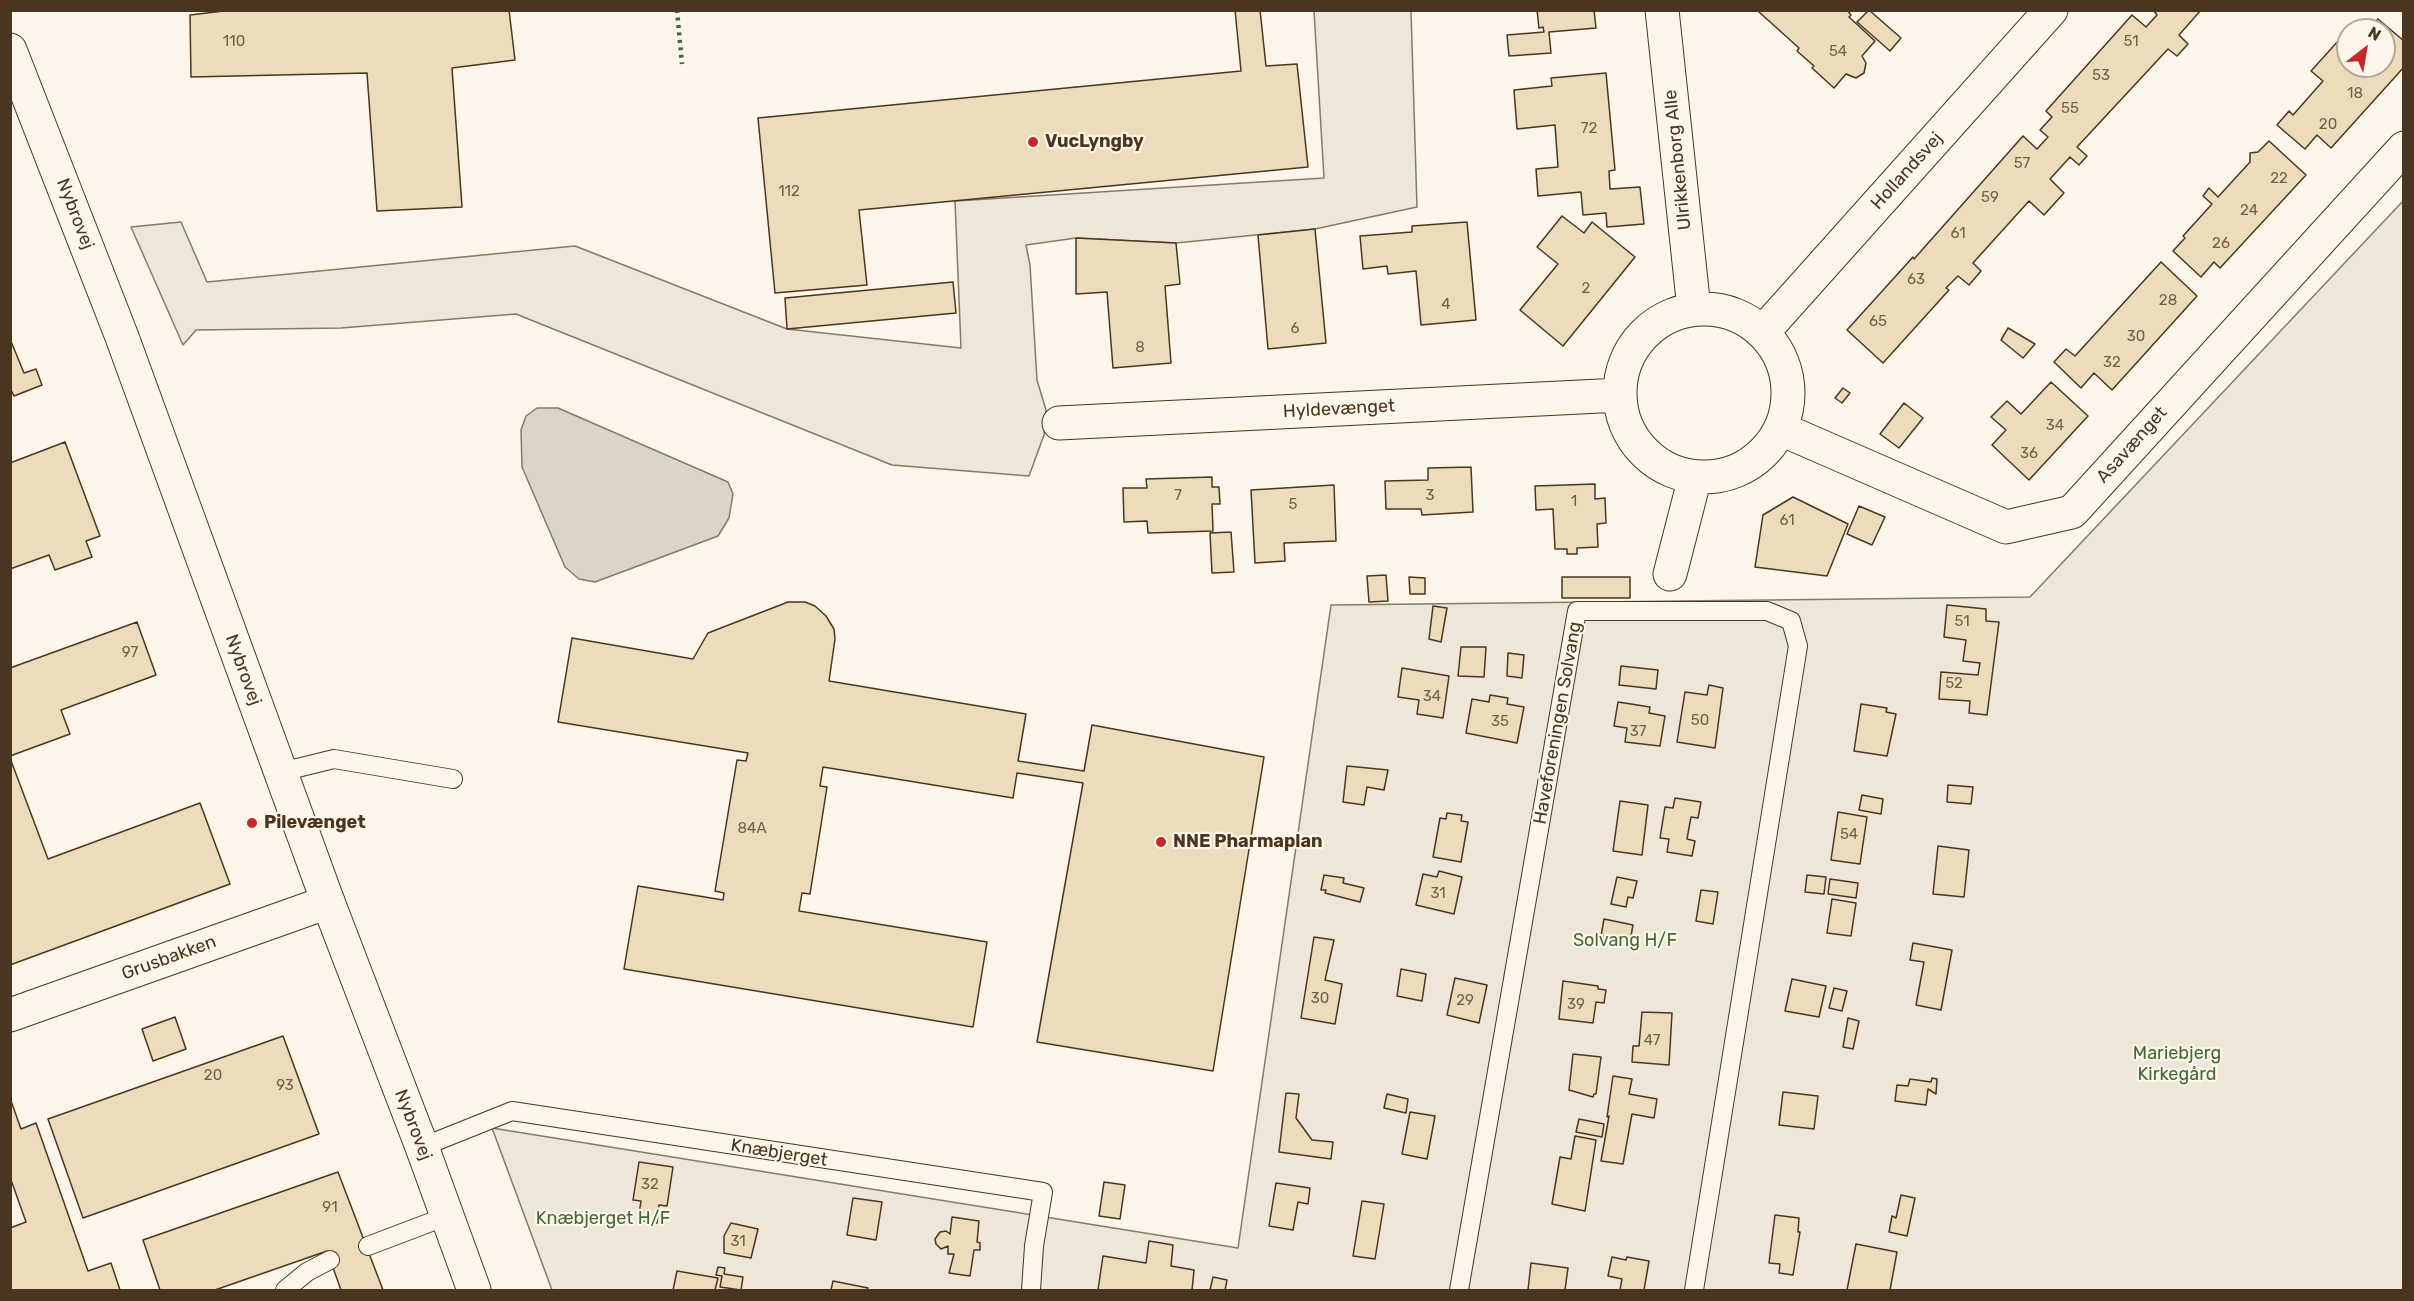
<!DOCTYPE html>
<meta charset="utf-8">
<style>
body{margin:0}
#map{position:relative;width:2414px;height:1301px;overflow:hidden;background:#fbf6e9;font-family:Rubik,sans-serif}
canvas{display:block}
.frame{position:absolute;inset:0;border:12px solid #4a3520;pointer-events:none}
.north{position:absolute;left:2336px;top:18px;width:60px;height:60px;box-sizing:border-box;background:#fbf6e9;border:2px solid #b4a999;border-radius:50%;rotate:31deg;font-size:16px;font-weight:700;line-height:24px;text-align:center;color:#4a3520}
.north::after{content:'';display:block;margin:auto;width:21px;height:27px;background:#c62828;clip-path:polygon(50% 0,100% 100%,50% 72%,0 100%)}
</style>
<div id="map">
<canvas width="2414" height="1301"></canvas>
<div class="frame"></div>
<div class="north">N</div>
</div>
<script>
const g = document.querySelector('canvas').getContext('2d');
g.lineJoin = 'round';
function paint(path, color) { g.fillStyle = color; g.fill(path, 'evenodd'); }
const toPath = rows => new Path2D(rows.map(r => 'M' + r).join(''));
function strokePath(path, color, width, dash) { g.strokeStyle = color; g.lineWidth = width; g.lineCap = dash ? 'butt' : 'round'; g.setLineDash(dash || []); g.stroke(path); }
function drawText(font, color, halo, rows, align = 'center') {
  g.font = font + ' Rubik,sans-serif'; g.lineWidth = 4.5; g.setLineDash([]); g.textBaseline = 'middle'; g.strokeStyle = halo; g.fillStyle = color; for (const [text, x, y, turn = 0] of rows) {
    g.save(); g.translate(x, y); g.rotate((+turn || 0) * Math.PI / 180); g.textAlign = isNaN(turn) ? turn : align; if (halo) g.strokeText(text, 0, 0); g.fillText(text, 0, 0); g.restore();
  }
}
const green = toPath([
 [1314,11,1411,11,1417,207,1315,229,1176,243,1076,238,1026,245,1030,265,1037,380,1046,410,1044,435,1029,476,892,465,516,314,341,328,196,330,183,345,131,227,181,222,207,282,575,246,787,329,961,348,955,201,1324,178,1314,11],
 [2403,201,2403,1290,552,1290,492,1128,1238,1248,1331,605,2030,597,2403,201]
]);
paint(green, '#ede6d9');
strokePath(green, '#887966', 1.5);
const water = toPath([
 [537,408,558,408,728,482,733,494,729,518,718,536,595,582,579,579,565,567,522,467,521,430,526,416,537,408]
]);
paint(water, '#dcd4c6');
strokePath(water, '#887966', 1.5);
const building = toPath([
 [232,10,509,10,515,60,452,68,462,207,377,211,367,73,191,77,190,15,232,10],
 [1235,10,1260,10,1266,66,1297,64,1308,167,859,210,867,285,775,293,758,118,1241,71,1235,10],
 [1537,10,1594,10,1596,28,1549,32,1551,53,1509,56,1507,35,1544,32,1543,27,1539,28,1537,10],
 [1760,10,1847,10,1851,15,1849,17,1875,41,1862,56,1866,63,1864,73,1856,78,1846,74,1834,88,1812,68,1814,66,1797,51,1799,48,1759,12,1760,10],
 [1869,10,1901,38,1890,51,1857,22,1869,10],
 [2153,10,2201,10,2179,35,2188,44,2177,56,2168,49,2077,147,2087,156,2079,165,2070,157,2050,179,2064,193,2044,215,2029,201,1973,263,1981,271,1969,285,1958,276,1946,288,1949,290,1883,363,1847,330,1913,257,1914,259,2023,136,2037,149,2048,137,2040,130,2052,117,2046,111,2132,15,2146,27,2157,15,2153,10],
 [2378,19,2404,41,2404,67,2331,148,2317,135,2305,149,2277,125,2289,111,2293,115,2323,81,2311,71,2339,40,2348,48,2348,66,2384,66,2384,30,2368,30,2378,19],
 [1606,73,1615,170,1609,171,1610,189,1640,187,1644,224,1607,227,1606,213,1583,215,1581,192,1538,196,1536,169,1558,167,1555,125,1517,129,1514,90,1552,86,1551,78,1606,73],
 [2269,141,2306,175,2220,268,2214,262,2201,277,2173,251,2185,238,2183,236,2212,204,2203,196,2209,188,2218,197,2250,162,2250,153,2258,152,2269,141],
 [1562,216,1584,233,1592,222,1635,257,1563,346,1520,310,1558,264,1537,247,1562,216],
 [1467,222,1476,320,1421,325,1416,271,1388,274,1387,266,1363,269,1360,236,1412,232,1412,226,1467,222],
 [1315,229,1326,343,1268,349,1258,235,1315,229],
 [1076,238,1176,243,1180,284,1165,286,1171,363,1113,368,1107,292,1076,294,1076,238],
 [2161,262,2197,296,2112,390,2094,373,2081,388,2054,362,2066,349,2075,356,2161,262],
 [953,282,956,313,787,329,785,298,953,282],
 [2008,328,2035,344,2023,358,2001,340,2008,328],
 [10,339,24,373,36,369,42,385,14,396,10,388,10,339],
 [2051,382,2088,416,2029,480,1992,445,2006,430,1991,417,2007,401,2021,414,2051,382],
 [1843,388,1850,393,1842,403,1835,398,1843,388],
 [1904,403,1923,418,1899,448,1880,434,1904,403],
 [65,442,100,536,86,541,92,557,55,570,49,555,10,569,10,463,65,442],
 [1471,467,1473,512,1422,515,1421,509,1386,509,1385,481,1428,480,1428,468,1471,467],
 [1212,477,1212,487,1219,487,1220,504,1212,504,1213,531,1148,533,1147,521,1124,522,1123,488,1147,488,1146,479,1212,477],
 [1595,484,1595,499,1605,498,1606,523,1597,524,1598,547,1577,548,1577,554,1567,554,1567,549,1555,549,1553,509,1536,510,1535,486,1595,484],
 [1334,485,1336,541,1284,543,1285,561,1255,563,1251,490,1334,485],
 [1793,497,1848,524,1827,576,1755,567,1763,515,1793,497],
 [1859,506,1885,517,1872,545,1847,534,1859,506],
 [1231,532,1234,572,1212,573,1210,533,1231,532],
 [1386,575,1388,601,1369,602,1367,576,1386,575],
 [1409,577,1425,578,1425,594,1410,594,1409,577],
 [1562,577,1630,577,1630,598,1562,598,1562,577],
 [788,602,805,602,815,606,826,616,834,629,835,639,829,681,1026,714,1018,761,1084,771,1092,725,1264,757,1213,1071,1037,1042,1083,783,1017,773,1013,798,823,767,820,786,827,787,810,894,802,893,799,911,987,942,973,1027,624,969,638,886,723,900,724,893,715,891,737,760,746,761,748,753,558,722,572,638,693,659,708,633,788,602],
 [1947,605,1986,609,1986,621,1999,622,1987,715,1969,713,1970,701,1939,699,1941,672,1978,675,1980,663,1963,661,1966,640,1944,637,1947,605],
 [1433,606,1447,608,1441,642,1429,639,1433,606],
 [137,622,156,675,61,710,70,734,10,756,10,668,137,622],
 [1461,647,1486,647,1484,677,1458,676,1461,647],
 [1508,653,1524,655,1522,678,1507,676,1508,653],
 [1621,666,1658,670,1656,689,1619,685,1621,666],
 [1402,668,1449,676,1443,718,1417,714,1419,700,1398,697,1402,668],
 [1709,685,1723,688,1715,748,1677,742,1685,692,1707,695,1709,685],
 [1490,695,1508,698,1507,704,1524,707,1517,743,1466,733,1472,699,1489,702,1490,695],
 [1618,702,1650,707,1649,713,1665,716,1660,746,1625,742,1627,728,1614,726,1618,702],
 [1861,704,1887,708,1886,712,1896,714,1887,756,1854,751,1861,704],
 [10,758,48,859,200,803,230,884,10,965,10,758],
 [1347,766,1388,770,1384,790,1367,787,1364,805,1343,802,1347,766],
 [1948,785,1973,787,1971,804,1947,802,1948,785],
 [1862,795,1883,799,1881,814,1859,810,1862,795],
 [1675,798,1701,802,1698,818,1691,817,1687,839,1695,841,1692,856,1667,852,1669,839,1660,838,1665,807,1673,808,1675,798],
 [1620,801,1648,805,1642,855,1613,851,1620,801],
 [1838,812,1867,817,1860,864,1831,860,1838,812],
 [1447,813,1462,815,1461,821,1468,822,1461,862,1433,857,1440,818,1446,819,1447,813],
 [1938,846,1969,850,1964,897,1933,894,1938,846],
 [1439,871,1462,877,1454,914,1416,905,1423,874,1437,877,1439,871],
 [1324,875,1344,878,1343,883,1364,888,1360,902,1325,893,1326,890,1321,890,1324,875],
 [1807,875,1826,877,1824,894,1805,892,1807,875],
 [1617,877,1637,881,1633,898,1628,897,1626,907,1611,904,1617,877],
 [1830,879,1858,883,1856,898,1828,894,1830,879],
 [1701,890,1718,892,1713,924,1696,921,1701,890],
 [1832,899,1856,903,1851,936,1827,933,1832,899],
 [1604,919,1633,925,1630,941,1601,936,1604,919],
 [1314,937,1334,940,1325,980,1342,984,1335,1024,1301,1018,1314,937],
 [1913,943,1952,950,1941,1010,1916,1005,1924,962,1910,960,1913,943],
 [1401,969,1426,974,1422,1001,1397,996,1401,969],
 [1455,978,1487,985,1479,1023,1447,1015,1455,978],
 [1792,979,1826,986,1819,1017,1785,1011,1792,979],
 [1563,981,1598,986,1598,989,1606,990,1604,1003,1596,1002,1593,1023,1559,1019,1563,981],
 [1834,988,1847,991,1842,1011,1829,1008,1834,988],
 [1642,1012,1672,1013,1669,1065,1632,1062,1633,1046,1639,1046,1642,1012],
 [175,1017,186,1049,153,1061,142,1029,175,1017],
 [1848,1018,1859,1021,1853,1049,1843,1047,1848,1018],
 [283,1036,319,1134,83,1218,48,1119,283,1036],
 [1573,1054,1601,1057,1596,1094,1594,1094,1593,1097,1569,1090,1573,1054],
 [1613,1076,1632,1079,1629,1094,1657,1099,1654,1118,1632,1114,1623,1164,1601,1161,1609,1116,1607,1117,1613,1076],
 [1932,1078,1937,1079,1936,1094,1928,1089,1926,1105,1895,1101,1897,1085,1908,1086,1910,1079,1931,1082,1932,1078],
 [1783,1092,1818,1096,1814,1129,1779,1125,1783,1092],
 [1286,1093,1299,1094,1296,1118,1312,1140,1333,1142,1331,1159,1279,1152,1286,1093],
 [1387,1094,1408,1099,1406,1113,1384,1108,1387,1094],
 [10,1098,21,1129,36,1123,88,1271,111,1263,120,1290,10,1290,10,1228,26,1222,10,1177,10,1098],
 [1410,1112,1435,1116,1427,1159,1402,1154,1410,1112],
 [1579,1119,1604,1124,1602,1137,1576,1132,1579,1119],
 [1575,1136,1596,1140,1585,1211,1552,1204,1560,1157,1571,1159,1575,1136],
 [639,1162,673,1167,667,1206,659,1205,657,1223,638,1220,641,1201,633,1200,639,1162],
 [338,1172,383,1290,341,1290,327,1251,215,1290,160,1290,143,1240,338,1172],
 [1104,1182,1125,1185,1120,1219,1099,1216,1104,1182],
 [1276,1183,1310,1188,1308,1204,1298,1202,1293,1230,1269,1226,1276,1183],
 [1901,1195,1915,1198,1907,1236,1889,1232,1892,1216,1896,1218,1901,1195],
 [853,1198,882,1202,876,1240,847,1235,853,1198],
 [1362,1201,1384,1204,1375,1259,1353,1256,1362,1201],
 [1775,1215,1799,1218,1798,1232,1800,1232,1793,1275,1779,1273,1780,1264,1769,1263,1775,1215],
 [952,1217,979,1221,977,1242,980,1243,980,1250,974,1250,970,1276,949,1273,954,1254,948,1254,948,1246,941,1249,936,1244,935,1239,940,1232,946,1231,950,1234,952,1217],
 [731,1223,758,1229,751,1258,724,1253,724,1236,731,1223],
 [1149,1241,1173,1245,1171,1266,1194,1270,1192,1290,1098,1290,1103,1256,1146,1263,1149,1241],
 [1856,1244,1897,1252,1890,1290,1847,1290,1856,1244],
 [1612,1257,1626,1260,1627,1257,1649,1261,1644,1290,1620,1290,1622,1279,1608,1276,1612,1257],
 [1531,1263,1568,1268,1565,1290,1528,1290,1531,1263],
 [718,1267,725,1268,724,1274,743,1277,741,1290,720,1287,722,1276,716,1275,718,1267],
 [677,1271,718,1278,715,1290,673,1290,677,1271],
 [1213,1277,1227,1280,1225,1290,1210,1290,1213,1277],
 [833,1281,868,1288,867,1290,831,1290,833,1281]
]);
paint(building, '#ecdcbc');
strokePath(building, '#4a3520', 1.5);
const lane = toPath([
 [281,772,334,759,453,779],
 [422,1147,512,1111,1043,1192,1034,1246,1031,1290],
 [368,1246,447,1216],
 [285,1290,307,1272,330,1260],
 [1459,1290,1577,611,1767,611,1791,621,1798,646,1694,1290]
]);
const street = toPath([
 [1662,10,1694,309],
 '1620 393a84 84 0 1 1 168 0a84 84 0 1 1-168 0Z',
 [1763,332,2051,10],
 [1059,423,1620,395],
 [1781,429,2006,527,2072,512,2404,148],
 [1670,574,1695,477],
 [10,1015,328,902]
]);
const primary = toPath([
 [10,50,122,337,328,902,422,1147,474,1290]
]);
strokePath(lane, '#4a3520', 20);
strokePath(street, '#4a3520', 35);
strokePath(primary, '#4a3520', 35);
strokePath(lane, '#fbf6e9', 18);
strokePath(street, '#fbf6e9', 33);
strokePath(primary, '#fbf6e9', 33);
strokePath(toPath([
 [677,10,682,64]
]), '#436837', 4.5, [3, 4.5]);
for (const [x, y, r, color] of [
 [1033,142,6,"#c62828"],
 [252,823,6,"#c62828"],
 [1161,842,6,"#c62828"]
]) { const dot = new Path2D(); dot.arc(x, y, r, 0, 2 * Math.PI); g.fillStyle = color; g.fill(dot); strokePath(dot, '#fbf6e9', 2); }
drawText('15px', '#725f47', null, [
 ["110",234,42],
 ["51",2131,42],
 ["54",1838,52],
 ["53",2101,76],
 ["18",2355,94],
 ["55",2070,109],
 ["20",2328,125],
 ["72",1589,129],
 ["57",2022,164],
 ["22",2279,179],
 ["112",789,192],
 ["59",1990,198],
 ["24",2249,211],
 ["61",1958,234],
 ["26",2221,244],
 ["63",1916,280],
 ["2",1586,289],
 ["28",2168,301],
 ["4",1446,305],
 ["65",1878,322],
 ["6",1295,329],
 ["30",2136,337],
 ["8",1140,348],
 ["32",2112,363],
 ["34",2055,426],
 ["36",2029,454],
 ["7",1178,496],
 ["3",1430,496],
 ["1",1574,502],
 ["5",1293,505],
 ["61",1787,521],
 ["51",1962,622],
 ["97",130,653],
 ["52",1954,684],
 ["34",1432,697],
 ["50",1700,721],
 ["35",1500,722],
 ["37",1638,732],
 ["84A",752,829],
 ["54",1849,835],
 ["31",1438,894],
 ["30",1320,999],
 ["29",1465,1001],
 ["39",1576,1005],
 ["47",1652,1041],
 ["20",213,1076],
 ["93",285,1086],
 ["32",650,1185],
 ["91",330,1208],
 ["31",738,1242]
]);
drawText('bold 18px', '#4a3520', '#fbf6e9', [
 ["VucLyngby",1045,142],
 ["Pilevænget",264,823],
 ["NNE Pharmaplan",1173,842]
], 'left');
drawText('18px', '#4a3520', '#fbf6e9', [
 ["Ulrikkenborg Alle",1678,160,-96],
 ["Hollandsvej",1907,171,-48],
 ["Nybrovej",75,214,69],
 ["Hyldevænget",1339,409,-3],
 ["Asavænget",2132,445,-48],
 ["Nybrovej",243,670,70],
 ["Haveforeningen Solvang",1558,723,-80],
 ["Grusbakken",169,958,-20],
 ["Nybrovej",413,1125,69],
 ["Knæbjerget",779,1153,9]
]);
drawText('18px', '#436837', '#fbf6e9', [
 ["Solvang H/F",1625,941],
 ["Mariebjerg",2177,1054],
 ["Kirkegård",2177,1075],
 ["Knæbjerget H/F",603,1219]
]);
</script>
